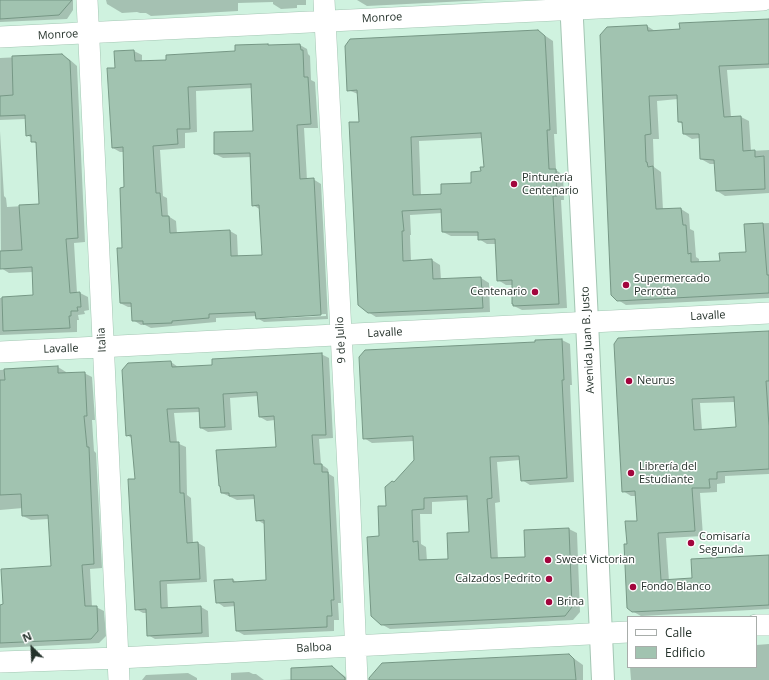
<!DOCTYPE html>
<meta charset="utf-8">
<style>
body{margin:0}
#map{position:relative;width:769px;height:680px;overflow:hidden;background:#cff2df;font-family:"Open Sans",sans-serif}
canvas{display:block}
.legend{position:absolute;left:627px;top:616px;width:130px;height:52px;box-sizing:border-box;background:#fff;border:1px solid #a8adaa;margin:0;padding:5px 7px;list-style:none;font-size:12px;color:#25322b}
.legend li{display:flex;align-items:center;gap:8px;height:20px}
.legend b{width:20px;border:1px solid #a8adaa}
.north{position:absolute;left:12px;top:628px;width:40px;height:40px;-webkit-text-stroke:3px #fff;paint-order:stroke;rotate:336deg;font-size:11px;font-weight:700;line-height:16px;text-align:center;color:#25322b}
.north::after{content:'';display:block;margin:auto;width:14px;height:18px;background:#25322b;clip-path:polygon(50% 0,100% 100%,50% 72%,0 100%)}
</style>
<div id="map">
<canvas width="769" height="680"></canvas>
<ul class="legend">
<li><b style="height:5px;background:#fff"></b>Calle</li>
<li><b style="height:11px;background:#a1c3b0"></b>Edificio</li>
</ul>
<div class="north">N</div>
</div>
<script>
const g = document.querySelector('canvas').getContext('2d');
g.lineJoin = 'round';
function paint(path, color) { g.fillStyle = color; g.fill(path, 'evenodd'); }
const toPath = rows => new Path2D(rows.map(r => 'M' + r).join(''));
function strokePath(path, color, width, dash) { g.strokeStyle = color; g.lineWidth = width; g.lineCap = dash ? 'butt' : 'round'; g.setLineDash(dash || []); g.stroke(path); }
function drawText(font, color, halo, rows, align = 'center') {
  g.font = font + ' "Open Sans",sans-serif'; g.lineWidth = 3; g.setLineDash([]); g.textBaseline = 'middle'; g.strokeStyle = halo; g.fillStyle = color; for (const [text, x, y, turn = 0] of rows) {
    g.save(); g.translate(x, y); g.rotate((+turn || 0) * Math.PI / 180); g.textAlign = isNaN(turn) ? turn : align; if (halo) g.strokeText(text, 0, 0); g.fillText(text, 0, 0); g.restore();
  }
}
paint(toPath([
 [0,0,73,0,73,10,67,19,0,22],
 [106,0,306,0,306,5,297,5,297,8,281,9,273,4,273,2,238,3,238,11,151,16,146,13,140,13,137,12,122,13,107,4],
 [357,0,487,0,367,6],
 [769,20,769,68,727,70,731,117,741,117,749,121,751,151,769,150,769,193,725,196,717,191,716,164,710,164,701,159,700,138,692,139,684,134,683,124,679,122,678,99,657,101,659,139,653,139,654,167,661,172,663,210,681,209,689,214,690,229,694,231,696,257,699,259,699,263,721,262,747,253,745,224,769,223,769,298,626,305,618,300,647,26,655,31,681,29],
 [538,31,553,41,557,134,554,134,556,170,563,175,564,200,561,200,567,308,522,310,514,306,513,285,506,285,498,280,496,244,487,244,479,239,479,236,451,236,443,232,442,213,410,215,411,235,410,235,411,261,432,260,440,265,441,280,481,278,489,283,490,312,376,317,368,312,358,94,348,90],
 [482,138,485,168,473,184,442,195,421,196,419,141],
 [300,45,307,49,308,54,310,56,311,80,315,82,318,128,304,128,307,180,313,179,321,184,328,319,264,322,257,318,257,316,216,318,216,322,151,328,145,325,141,325,133,320,133,307,128,307,120,303,125,188,124,152,120,152,113,148,116,69,134,51,142,55,142,62,167,61],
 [253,88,254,132,215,154,223,158,251,157,253,205,261,210,263,256,238,257,237,235,230,231,177,234,176,221,168,216,167,198,163,196,160,150,185,148,185,133,197,132,196,91],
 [326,314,326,316,263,319,263,317],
 [61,55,69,59,77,66,85,242,74,243,77,293,80,293,88,297,89,310,84,311,85,314,78,315,79,320,77,320,77,332,0,335,0,298,34,296,33,272,9,273,1,268,0,131,4,196,6,198,7,207,40,205,37,144,32,141,32,138,27,135,26,119,0,120,0,58],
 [769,332,769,474,725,476,725,483,717,484,717,492,700,493,703,536,666,538,669,581,693,579,769,556,769,609,641,616,632,611,628,545,638,522,636,496,631,496,623,491,615,344],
 [735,402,737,428,702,430,700,403],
 [536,340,562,340,570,344,572,385,570,385,574,482,530,485,522,480,520,460,497,462,500,502,495,503,498,559,526,558,569,529,577,533,580,612,573,620,390,629,381,624,380,537,394,483,415,461,414,441,372,443,364,438,536,343],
 [468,500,470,533,449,560,427,561,426,547,421,544,420,514,432,514,432,502],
 [321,354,329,358,333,438,319,439,321,464,328,469,329,474,334,477,341,603,338,603,339,620,334,620,334,631,244,635,237,631,236,606,224,607,217,602,233,580,237,582,267,581,264,524,257,520,255,499,237,500,222,493,277,448,275,420,267,421,260,417,258,396,230,398,232,430,208,432,201,428,200,412,174,413,177,443,186,447,187,495,191,498,193,543,198,543,205,547,207,582,167,584,168,609,201,607,208,611,209,637,155,639,148,635,147,613,143,613,136,609,136,480,133,439,127,435,171,362,178,367,214,366],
 [58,367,66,372,66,373,84,373,92,377,95,420,92,420,94,451,96,453,102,568,90,569,92,607,96,607,104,611,106,636,99,643,0,648,0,606,4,605,53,567,49,519,31,520,23,516,23,508,0,510,0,370],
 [769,644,769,680,631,680,630,667,756,667,756,645],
 [569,655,583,665,583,680,377,680],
 [332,667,346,677,346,680,279,680,299,679],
 [249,672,253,674,256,674,264,680,231,680,231,673],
 [188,673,197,678,197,680,142,680,146,675]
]), '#0003');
const building = toPath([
 [0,0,72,0,59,15,0,19,0,0],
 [769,19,769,64,719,66,724,117,741,116,743,151,755,150,755,157,764,156,765,189,716,191,714,160,700,159,699,134,683,134,682,122,678,122,677,95,649,96,651,134,645,135,646,162,647,162,648,167,653,166,656,209,681,208,683,225,686,225,688,254,691,253,691,262,720,261,719,253,746,252,744,224,763,223,767,275,769,275,769,293,617,301,611,295,600,35,607,27,647,25,648,31,680,29,679,23,769,19],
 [538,30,545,36,550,130,547,130,549,169,556,169,557,196,553,196,559,304,513,306,513,304,512,304,512,280,497,281,495,239,478,240,478,232,442,232,441,209,402,211,404,231,402,231,403,261,432,259,433,279,481,277,483,308,368,313,358,305,349,122,359,122,357,90,347,91,345,46,350,39,538,30],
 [481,133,484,167,480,167,481,171,471,172,471,183,441,184,441,194,413,195,411,137,481,133],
 [268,44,268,45,300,44,301,50,303,50,304,77,308,77,311,124,297,125,300,179,314,178,321,315,256,319,255,312,209,314,209,318,172,321,172,323,143,324,143,321,132,321,131,303,120,303,117,248,122,248,120,188,124,187,123,147,112,148,107,68,115,68,114,51,134,50,135,61,166,60,166,55,235,51,235,45,268,44],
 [251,84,253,131,214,132,214,154,250,153,252,206,259,205,262,255,231,256,230,230,170,233,169,216,162,216,160,193,156,193,153,146,178,144,177,129,190,129,188,87,251,84],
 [62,54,70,61,78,238,66,239,70,293,80,292,81,307,77,307,78,311,71,311,71,316,69,316,70,328,3,331,2,297,33,295,32,267,0,269,0,251,22,250,19,205,39,204,36,142,31,142,31,135,26,136,25,115,0,116,0,96,13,95,12,56,62,54],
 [769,331,769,381,766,381,769,426,769,469,717,472,717,479,709,479,710,488,692,488,695,531,658,533,661,580,692,578,691,559,769,555,769,605,632,612,627,608,624,544,627,544,625,521,637,521,635,491,622,492,614,344,618,338,769,331],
 [734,397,736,427,694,430,692,399,734,397],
 [562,339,564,380,562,380,567,478,521,481,519,456,490,457,492,498,487,499,491,558,525,557,524,530,569,528,572,607,565,616,381,625,371,616,367,537,379,536,378,506,386,506,385,487,392,481,394,482,414,460,413,436,363,439,359,357,365,350,535,342,535,340,562,339],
 [467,496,469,532,447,533,448,559,419,560,418,541,413,542,412,510,424,509,424,498,467,496],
 [322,353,326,435,312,435,314,464,322,464,322,472,328,472,334,600,331,600,332,616,327,616,327,627,236,631,234,602,216,603,214,580,233,579,233,582,266,580,264,520,256,521,254,495,229,496,229,493,221,493,220,486,219,486,216,450,276,447,274,416,259,417,257,392,223,394,225,427,200,428,199,408,167,409,170,442,179,442,180,493,184,493,187,543,198,542,200,579,160,581,161,608,201,606,202,633,147,636,146,609,135,610,128,479,135,479,131,435,126,436,122,370,128,363,171,361,172,367,212,365,212,359,322,353],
 [58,366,58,373,85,372,87,416,84,416,87,447,89,447,94,564,82,565,85,606,97,606,98,631,91,639,0,643,0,605,3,604,1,569,51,566,48,515,22,516,21,494,0,495,0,380,5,380,4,369,58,366],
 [569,654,574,659,576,680,369,680,369,678,382,663,569,654],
 [332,666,345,678,345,680,291,680,291,668,332,666]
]);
paint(building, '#a1c3b0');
strokePath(building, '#769785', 1);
const minor = toPath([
 [87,0,119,680],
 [324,0,349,489,357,680],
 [0,37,763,0],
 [0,352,769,313],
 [756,625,769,625],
 [0,662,118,658,628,632]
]);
const secondary = toPath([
 [571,0,587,321,603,680]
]);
strokePath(minor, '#a3c6b3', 22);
strokePath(secondary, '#a3c6b3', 24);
strokePath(minor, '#fff', 21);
strokePath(secondary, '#fff', 22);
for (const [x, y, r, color] of [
 [514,184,4,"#a2053d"],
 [626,285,4,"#a2053d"],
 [535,292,4,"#a2053d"],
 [629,381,4,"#a2053d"],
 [631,473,4,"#a2053d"],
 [691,543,4,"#a2053d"],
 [548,560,4,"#a2053d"],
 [549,579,4,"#a2053d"],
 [633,587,4,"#a2053d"],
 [549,602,4,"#a2053d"]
]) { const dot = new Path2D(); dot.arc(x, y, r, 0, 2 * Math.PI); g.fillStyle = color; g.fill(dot); strokePath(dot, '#fff', 1.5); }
drawText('11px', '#25322b', '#fff', [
 ["Monroe",382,18,-3],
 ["Monroe",58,35,-3],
 ["Lavalle",708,316,-3],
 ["Lavalle",385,333,-3],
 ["Italia",102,340,-93],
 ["9 de Julio",341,340,-93],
 ["Avenida Juan B. Justo",588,340,-93],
 ["Lavalle",61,349,-2],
 ["Balboa",314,648,-3]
]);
drawText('11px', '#25322b', '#fff', [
 ["Pinturería",522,178],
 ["Centenario",522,191],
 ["Supermercado",634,279],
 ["Perrotta",634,292],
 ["Centenario",527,292,"right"],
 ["Neurus",637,381],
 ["Librería del",639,467],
 ["Estudiante",639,480],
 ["Comisaría",699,537],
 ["Segunda",699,550],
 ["Sweet Victorian",556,560],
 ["Calzados Pedrito",541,579,"right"],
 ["Fondo Blanco",641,587],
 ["Brina",557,602]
], 'left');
</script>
